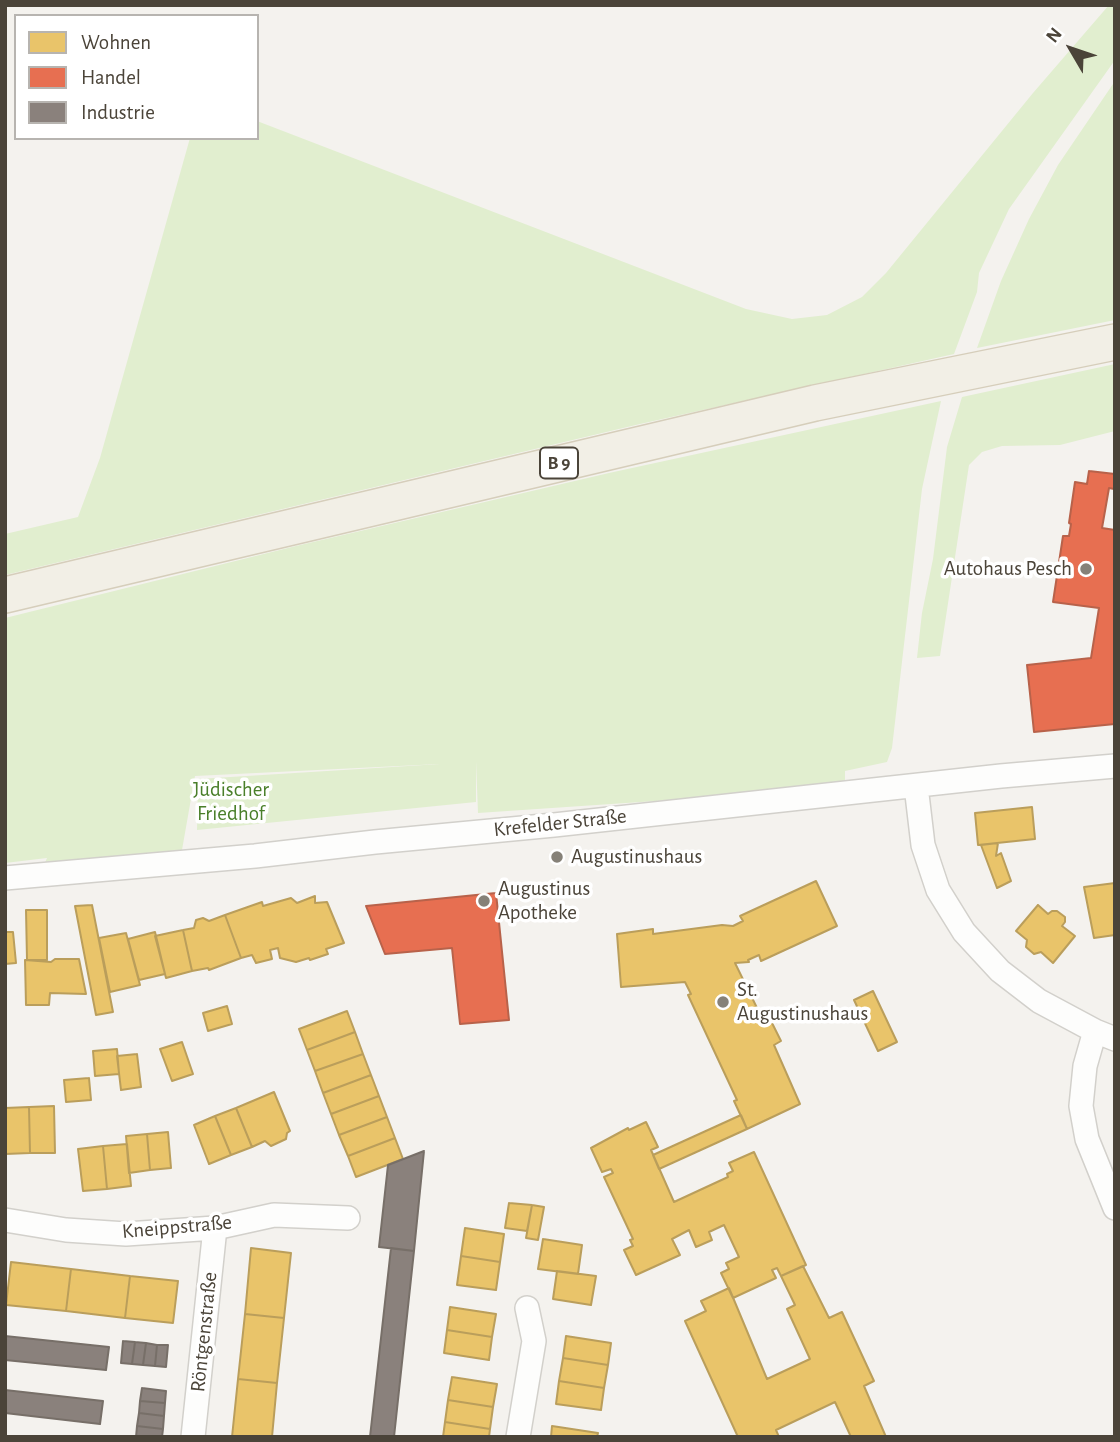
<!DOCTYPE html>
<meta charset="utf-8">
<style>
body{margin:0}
#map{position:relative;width:1120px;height:1442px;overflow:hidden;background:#f4f2ee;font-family:"Alegreya Sans",sans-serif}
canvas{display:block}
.frame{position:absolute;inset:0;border:7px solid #4b4439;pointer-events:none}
.legend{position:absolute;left:14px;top:14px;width:245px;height:126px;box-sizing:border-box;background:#fff;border:2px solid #b7b4b0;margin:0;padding:9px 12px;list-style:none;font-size:21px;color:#4b4439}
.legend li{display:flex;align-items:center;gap:14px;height:35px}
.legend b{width:35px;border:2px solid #b7b4b0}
.north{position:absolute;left:1036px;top:14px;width:70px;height:70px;-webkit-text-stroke:5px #fff;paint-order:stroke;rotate:309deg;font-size:19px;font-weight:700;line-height:28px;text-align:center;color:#4b4439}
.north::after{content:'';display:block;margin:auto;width:24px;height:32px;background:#4b4439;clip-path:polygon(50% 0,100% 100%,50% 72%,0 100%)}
</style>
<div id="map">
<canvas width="1120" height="1442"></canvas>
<div class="frame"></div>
<ul class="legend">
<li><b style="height:19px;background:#e9c46a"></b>Wohnen</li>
<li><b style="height:19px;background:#e76f51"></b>Handel</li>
<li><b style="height:19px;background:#8a817c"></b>Industrie</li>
</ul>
<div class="north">N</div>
</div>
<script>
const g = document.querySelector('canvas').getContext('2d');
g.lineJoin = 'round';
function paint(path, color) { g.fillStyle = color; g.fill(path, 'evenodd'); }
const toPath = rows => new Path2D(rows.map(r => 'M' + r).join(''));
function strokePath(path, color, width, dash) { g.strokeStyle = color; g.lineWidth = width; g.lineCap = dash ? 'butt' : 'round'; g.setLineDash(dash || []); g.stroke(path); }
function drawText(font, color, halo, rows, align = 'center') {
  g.font = font + ' "Alegreya Sans",sans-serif'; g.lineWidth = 7; g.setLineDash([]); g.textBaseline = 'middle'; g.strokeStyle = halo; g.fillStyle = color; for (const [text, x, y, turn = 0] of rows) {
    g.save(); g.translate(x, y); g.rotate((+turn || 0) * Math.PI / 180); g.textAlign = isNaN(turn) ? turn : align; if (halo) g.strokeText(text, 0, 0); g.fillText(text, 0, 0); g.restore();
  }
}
paint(toPath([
 [1109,5,1115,5,1115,60,1009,209,979,273,977,292,954,354,640,424,5,575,5,534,78,517,100,458,190,138,257,138,257,121,746,309,792,319,827,315,862,297,886,273,1033,93],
 [1115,81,1115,320,977,348,1001,281,1029,219,1058,165],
 [1115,364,1115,431,1060,445,1002,446,982,452,969,465,940,656,917,658,922,613,933,559,947,447,962,397],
 [941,401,922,489,892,748,887,762,845,771,845,784,774,793,478,813,476,761,476,802,197,830,198,779,440,764,195,776,182,850,41,872,47,858,5,863,5,618,296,546,609,473]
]), '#e1eecf');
const homes = toPath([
 [1032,807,1035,839,978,845,975,813,1032,807],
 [998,843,996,856,1001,853,1011,881,997,888,981,845,998,843],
 [816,881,837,926,761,961,759,955,748,960,749,962,735,963,759,1012,765,1009,781,1041,774,1045,800,1104,747,1129,734,1101,737,1100,688,995,691,994,685,982,621,987,617,934,653,929,653,934,722,925,733,926,743,921,740,916,816,881],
 [1115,883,1115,935,1094,938,1084,887,1115,883],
 [315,896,315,903,327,902,344,943,326,949,328,954,310,960,309,958,296,962,280,958,278,948,270,950,272,959,256,963,252,955,241,958,225,915,262,902,263,906,291,898,297,903,315,896],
 [92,905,113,1012,96,1015,75,906,92,905],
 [1038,905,1048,914,1052,911,1057,911,1065,917,1065,922,1062,926,1075,936,1053,963,1041,952,1034,954,1026,947,1027,940,1016,931,1038,905],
 [26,910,47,910,47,960,27,960,26,910],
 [225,915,241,958,209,970,208,968,192,971,183,930,194,928,196,920,203,918,209,921,225,915],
 [183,930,192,971,166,978,155,936,183,930],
 [5,932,13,932,16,963,5,964,5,932],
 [155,932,165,974,139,980,128,939,155,932],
 [126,933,140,985,110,992,99,938,126,933],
 [55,959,79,959,86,994,50,993,49,1005,26,1005,25,960,51,962,55,959],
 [873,991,897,1042,878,1051,854,1000,873,991],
 [227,1006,232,1024,208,1031,203,1013,227,1006],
 [347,1011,355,1032,307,1050,299,1029,347,1011],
 [355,1032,363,1054,315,1071,307,1050,355,1032],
 [182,1042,193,1074,172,1081,160,1049,182,1042],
 [117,1049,119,1074,95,1076,93,1051,117,1049],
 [137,1054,141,1087,121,1090,117,1056,137,1054],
 [363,1054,371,1075,323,1093,315,1071,363,1054],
 [371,1075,379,1096,331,1114,323,1093,371,1075],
 [89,1078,91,1100,66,1102,64,1080,89,1078],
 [274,1092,290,1131,287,1133,286,1139,271,1146,265,1141,252,1147,236,1108,274,1092],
 [379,1096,387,1117,339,1135,331,1114,379,1096],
 [54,1106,55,1153,30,1153,29,1107,54,1106],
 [29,1107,30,1153,5,1154,5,1108,29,1107],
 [236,1108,252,1147,231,1155,215,1116,236,1108],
 [741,1115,747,1129,659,1169,653,1155,741,1115],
 [215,1116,231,1155,209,1164,194,1125,215,1116],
 [387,1117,395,1138,348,1156,339,1135,387,1117],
 [646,1122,658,1147,651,1150,674,1202,728,1177,727,1174,733,1171,729,1163,754,1152,806,1265,781,1276,777,1268,772,1270,776,1278,733,1298,721,1273,729,1269,726,1263,739,1257,724,1225,709,1232,712,1240,696,1247,689,1230,672,1239,680,1255,636,1275,624,1250,633,1246,630,1240,633,1239,604,1177,613,1173,611,1169,602,1172,591,1148,628,1128,629,1130,646,1122],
 [168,1132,171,1168,150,1170,147,1134,168,1132],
 [147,1134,150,1170,129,1173,126,1136,147,1134],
 [395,1138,403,1159,356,1177,348,1156,395,1138],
 [127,1144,131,1186,107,1189,103,1146,127,1144],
 [103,1146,107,1189,83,1191,78,1149,103,1146],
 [509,1203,532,1205,527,1231,505,1228,509,1203],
 [532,1205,544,1207,538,1240,526,1238,532,1205],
 [465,1228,504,1234,500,1262,461,1256,465,1228],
 [543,1239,582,1245,578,1274,538,1269,543,1239],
 [251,1248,291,1253,284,1318,245,1314,251,1248],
 [461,1256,500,1262,496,1290,457,1285,461,1256],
 [11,1262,71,1269,66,1311,6,1305,11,1262],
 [803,1266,829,1318,842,1312,874,1381,864,1386,886,1437,851,1437,835,1402,776,1430,779,1437,738,1437,685,1321,706,1311,701,1301,729,1288,767,1379,810,1359,787,1309,795,1305,781,1276,803,1266],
 [71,1269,130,1276,125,1318,66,1311,71,1269],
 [557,1271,596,1276,591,1305,553,1299,557,1271],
 [130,1276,178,1281,173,1323,125,1318,130,1276],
 [450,1307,496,1314,492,1337,447,1330,450,1307],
 [245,1314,284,1318,277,1383,238,1379,245,1314],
 [447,1330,492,1337,489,1360,444,1353,447,1330],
 [566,1336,611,1343,608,1365,563,1358,566,1336],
 [563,1358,608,1365,604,1388,559,1381,563,1358],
 [452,1377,497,1384,493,1407,448,1400,452,1377],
 [238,1379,277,1383,272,1437,232,1437,238,1379],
 [559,1381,604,1388,601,1410,556,1404,559,1381],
 [448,1400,493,1407,490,1429,445,1422,448,1400],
 [445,1422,490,1429,489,1437,443,1437,445,1422],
 [552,1426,598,1433,597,1437,551,1437,552,1426]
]);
paint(homes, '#e9c46a');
strokePath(homes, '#ba9e5b', 2);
const shops = toPath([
 [1089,471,1115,474,1115,487,1114,489,1109,488,1102,528,1115,530,1115,724,1034,732,1027,665,1091,658,1099,608,1053,602,1063,536,1069,536,1071,524,1069,523,1075,482,1087,484,1089,471],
 [496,893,509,1020,460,1024,452,948,385,954,366,906,496,893]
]);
paint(shops, '#e76f51');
strokePath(shops, '#b8624a', 2);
const industry = toPath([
 [424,1151,414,1251,379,1247,388,1165,424,1151],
 [391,1248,414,1251,394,1437,370,1437,391,1248],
 [5,1336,109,1347,106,1370,5,1360,5,1336],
 [123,1341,135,1342,132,1364,121,1363,123,1341],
 [135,1342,146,1343,143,1365,132,1364,135,1342],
 [146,1343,157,1345,155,1366,143,1365,146,1343],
 [157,1345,168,1345,166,1367,155,1366,157,1345],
 [142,1388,166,1391,165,1403,140,1401,142,1388],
 [5,1390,103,1401,100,1424,5,1413,5,1390],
 [140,1401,165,1403,164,1416,139,1413,140,1401],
 [139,1413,164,1416,163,1429,137,1426,139,1413],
 [137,1426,163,1429,162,1437,136,1437,137,1426]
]);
paint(industry, '#8a817c');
strokePath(industry, '#776f68', 2);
const minor = toPath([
 [916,786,923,845,938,890,964,932,1000,971,1039,1001,1095,1031,1115,1039],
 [5,878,255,856,375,842,554,825,1001,776,1115,766],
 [1095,1031,1085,1066,1081,1106,1087,1139,1115,1208],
 [5,1220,66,1230,126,1234,215,1228,274,1215,348,1218],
 [193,1437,215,1228],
 [518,1437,534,1341,527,1308]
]);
const primary = toPath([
 [5,595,815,403,1115,342]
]);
strokePath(minor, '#d2d0cb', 26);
strokePath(primary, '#d6cebb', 38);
strokePath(minor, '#fdfdfc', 23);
strokePath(primary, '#f2efe6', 35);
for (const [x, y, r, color] of [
 [1086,569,7,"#868178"],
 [557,857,7,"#868178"],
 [484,901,7,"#868178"],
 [723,1002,7,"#868178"]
]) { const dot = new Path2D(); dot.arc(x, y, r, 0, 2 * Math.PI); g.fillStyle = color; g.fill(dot); strokePath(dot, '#fff', 2.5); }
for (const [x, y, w] of [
 [559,463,38]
]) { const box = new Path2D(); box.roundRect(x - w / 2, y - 15.5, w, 31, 5); g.fillStyle = '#fff'; g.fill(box); strokePath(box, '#4b4439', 2); }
drawText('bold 19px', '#4b4439', null, [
 ["B 9",559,463]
]);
drawText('21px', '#4b4439', '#fff', [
 ["Autohaus Pesch",1072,569,"right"],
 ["Augustinushaus",571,857],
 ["Augustinus",498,889],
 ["Apotheke",498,913],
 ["St.",737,990],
 ["Augustinushaus",737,1014]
], 'left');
drawText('21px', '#4a7f2a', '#fff', [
 ["Jüdischer",231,790],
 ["Friedhof",231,814]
]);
drawText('21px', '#4b4439', '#fff', [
 ["Krefelder Straße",560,823,-6],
 ["Kneippstraße",177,1227,-5],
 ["Röntgenstraße",204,1332,-84]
]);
</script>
